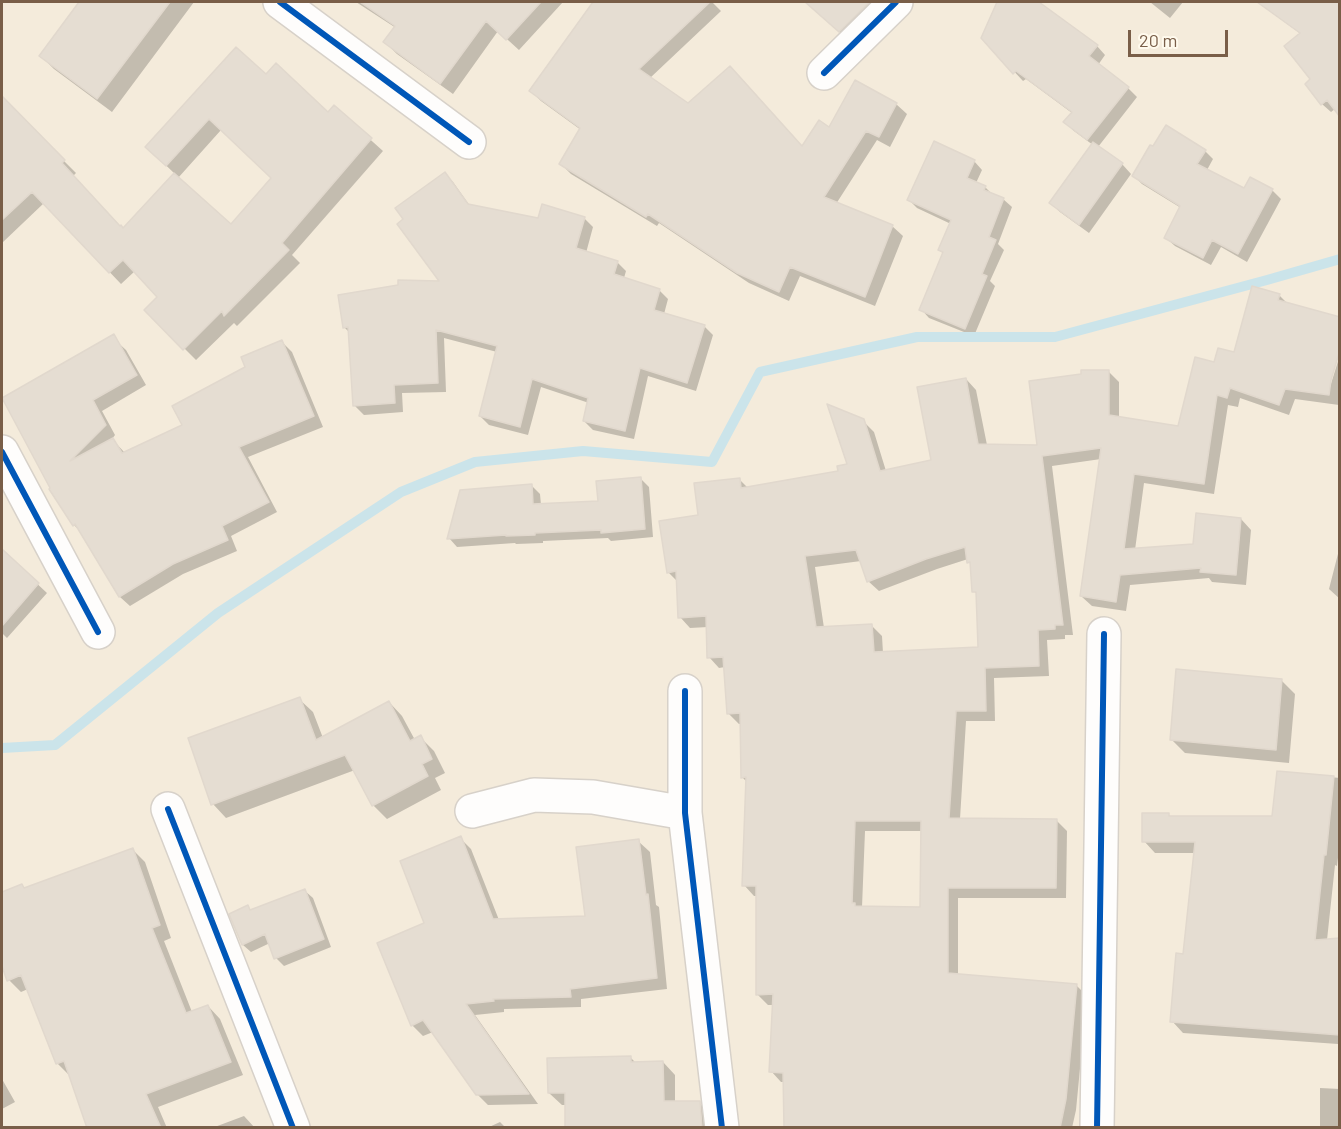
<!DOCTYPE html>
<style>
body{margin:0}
#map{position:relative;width:1341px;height:1129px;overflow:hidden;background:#f8f4eb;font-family:Barlow,sans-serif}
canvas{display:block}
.frame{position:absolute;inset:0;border:3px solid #795e48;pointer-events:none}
.scale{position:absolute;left:1128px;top:30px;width:100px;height:27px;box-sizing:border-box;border:3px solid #795e48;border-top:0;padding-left:8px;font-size:18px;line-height:21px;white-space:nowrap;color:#795e48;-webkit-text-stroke:4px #fffaed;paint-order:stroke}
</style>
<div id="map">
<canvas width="1341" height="1129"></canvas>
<div class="frame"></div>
<div class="scale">20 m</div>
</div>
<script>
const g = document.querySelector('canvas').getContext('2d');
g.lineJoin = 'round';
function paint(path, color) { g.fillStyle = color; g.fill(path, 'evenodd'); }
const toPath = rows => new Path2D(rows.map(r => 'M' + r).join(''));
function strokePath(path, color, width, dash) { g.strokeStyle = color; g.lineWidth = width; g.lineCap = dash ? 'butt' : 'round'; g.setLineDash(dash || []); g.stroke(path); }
paint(toPath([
 [2,2,1339,2,1339,1127,2,1128]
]), '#f4ebdb');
paint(toPath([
 [81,2,194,2,112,112,54,69,41,56],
 [356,2,563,2,519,50,498,31,453,94,397,54,385,42,396,28],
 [595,2,657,2,676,16,670,2,712,2,721,11,650,78,689,105,803,148,830,129,896,104,907,114,890,147,877,140,836,204,892,226,903,236,875,306,800,276,789,301,749,283,659,223,657,226,571,174,561,164,581,130,541,101,531,91],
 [806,2,888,2,849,40],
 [1015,2,1036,2,1097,46,1105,55,1098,65,1128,88,1137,97,1098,147,1122,164,1131,174,1089,233,1060,212,1051,203,1093,145,1074,131,1065,122,1072,113,1026,79,1023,81,984,39],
 [1150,2,1183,2,1170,18],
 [1264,2,1340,2,1340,105,1331,112,1322,104,1312,80,1301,34,1271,12,1262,3],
 [266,76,328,114,334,107,383,151,292,255,300,263,237,326,234,323,196,360,146,310,159,297,135,271,121,284,44,203,2,243,2,110,3,111,9,106,76,173,73,176,124,230,175,174,147,147],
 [221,130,273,178,231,227,178,178],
 [1205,151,1213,159,1207,170,1245,190,1251,179,1272,190,1281,199,1247,262,1221,247,1211,265,1175,246,1166,238,1181,208,1142,184,1133,175],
 [974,161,982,170,976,183,985,187,993,195,1003,199,1012,207,998,244,1004,250,990,281,995,286,974,336,929,318,921,309,944,254,939,250,951,224,917,208,909,200],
 [445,174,453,182,470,206,539,219,584,218,593,227,586,253,617,262,626,271,624,278,659,290,668,299,664,314,704,326,713,335,696,391,648,376,634,439,593,430,584,421,589,403,541,387,528,435,489,425,480,416,497,352,444,338,446,392,402,393,403,412,364,415,355,406,349,332,344,327,442,283],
 [1279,295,1289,305,1328,387,1330,387,1340,355,1339,405,1295,399,1289,415,1240,398,1238,407,1228,405,1214,494,1144,483,1135,550,1194,545,1241,519,1251,530,1246,585,1212,582,1209,578,1130,585,1126,611,1092,606,1081,596,1101,459,1052,466,1073,635,1065,635,1065,639,1047,640,1049,676,994,678,995,721,966,721,960,819,1056,820,1067,831,1066,898,958,898,958,975,1076,985,1087,996,1076,1110,1072,1128,785,1128,785,1082,781,1082,771,1071,774,1005,768,1005,757,994,757,896,754,896,744,885,747,782,742,777,742,724,739,724,728,713,725,667,719,668,709,657,708,627,690,628,680,617,678,582,668,572,699,516,739,479,748,488,840,472,849,465,863,421,874,432,886,471,932,461,966,379,976,390,987,445,1039,447,1108,371,1119,382,1119,418,1179,428,1215,364,1235,354],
 [968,559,972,565,974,591,978,595,980,649,883,653,882,636,871,625,824,628,815,567,861,561,868,581,879,591,937,569],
 [865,831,922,831,922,909,862,907],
 [115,340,126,350,146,385,102,411,115,435,112,439,125,453,184,426,247,368,282,342,292,352,323,427,248,457,277,512,231,536,237,551,183,574,130,606,120,597,81,532,74,525,51,489],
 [640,478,649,487,653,537,611,541,608,538,543,541,543,543,516,544,515,543,457,547,449,538,532,486,540,494,541,505,600,503],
 [1340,546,1340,599,1329,589],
 [2,551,47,593,7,638,2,633],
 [1282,681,1295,694,1289,763,1185,753,1171,739],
 [299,699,313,712,323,738,389,702,402,716,415,740,420,737,434,751,445,773,435,778,441,790,387,819,373,805,355,770,226,818,213,804],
 [1278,772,1340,778,1340,841,1337,866,1335,865,1327,940,1340,939,1340,1062,1338,1044,1183,1033,1172,1021,1184,955,1195,853,1155,853,1144,841,1168,814,1172,818,1274,817],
 [460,838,471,849,499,920,587,917,638,841,650,852,656,905,659,907,667,989,581,999,581,1007,504,1009,504,1012,475,1015,538,1104,488,1105,477,1094,433,1032,423,1036,412,1025,426,924],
 [133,850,145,862,171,938,164,941,192,1012,208,1006,220,1019,243,1075,158,1107,167,1128,89,1128,70,1076,57,1063,28,989,21,992,9,980,2,962,2,894,22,885,25,889],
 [305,891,313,898,331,947,284,966,276,958,270,943,251,952,243,945,248,907,251,911],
 [631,1058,636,1063,663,1062,675,1075,675,1103,699,1103,712,1115,713,1128,566,1128,566,1105,562,1105,549,1093],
 [2,1079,15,1102,2,1109],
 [1320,1088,1340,1089,1340,1128,1320,1128],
 [244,1116,255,1128,212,1128],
 [500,1122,506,1128,487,1128]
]), '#0003');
strokePath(toPath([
 [2,748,55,745,218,613,401,492,475,462,583,451,712,462,760,372,917,337,1055,337,1267,280,1340,259]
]), '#cbe4ea', 10);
const building = toPath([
 [79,2,170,2,97,99,39,56,79,2],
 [360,2,541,2,506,40,486,21,440,84,383,42,395,26,360,2],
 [593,2,710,2,639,69,688,103,730,66,802,146,819,120,829,127,855,80,897,103,879,137,866,131,824,197,893,225,865,297,790,267,779,292,737,273,648,214,646,217,559,164,580,128,529,91,593,2],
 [805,2,870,2,839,32,805,2],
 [997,2,1039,2,1098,45,1089,56,1129,87,1087,140,1063,122,1072,112,1016,71,1013,74,981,38,997,2],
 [1257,2,1340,2,1340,117,1327,100,1321,105,1305,84,1310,79,1284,46,1300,33,1257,2],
 [236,47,266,74,276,63,328,112,334,105,372,138,282,243,289,250,224,316,222,311,183,350,144,310,157,297,123,260,109,273,32,192,2,220,2,96,65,160,62,163,120,226,121,225,123,228,174,173,231,224,271,178,209,119,166,166,145,147,236,47],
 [1166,125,1206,150,1197,164,1244,188,1250,177,1273,189,1238,254,1212,240,1203,258,1164,238,1180,206,1132,176,1150,145,1153,146,1166,125],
 [934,141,975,160,967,178,986,186,984,190,1004,198,989,237,996,240,982,274,987,276,965,329,919,310,943,252,938,250,951,220,907,200,934,141],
 [1093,142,1123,163,1079,225,1049,203,1093,142],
 [445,172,468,204,538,218,542,204,585,217,576,248,618,261,614,274,660,289,654,310,705,325,687,383,640,368,625,431,583,421,588,398,532,379,520,427,479,416,497,346,436,330,438,383,394,385,395,403,353,406,348,327,343,328,338,295,398,285,398,280,439,281,397,224,403,219,395,208,445,172],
 [1252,286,1280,294,1278,300,1340,317,1340,350,1331,380,1329,395,1285,389,1279,405,1230,388,1227,398,1217,395,1204,484,1134,474,1124,549,1193,544,1196,513,1241,518,1236,575,1200,572,1201,568,1120,575,1116,602,1080,596,1101,448,1042,456,1063,625,1055,625,1055,629,1038,630,1039,666,985,668,986,711,956,711,949,818,1057,819,1056,888,948,888,948,973,1077,984,1066,1099,1060,1128,784,1128,783,1073,769,1072,773,994,756,995,756,886,742,886,746,777,741,778,740,713,727,714,723,657,707,658,706,616,678,618,676,571,667,573,659,521,698,515,694,483,740,478,741,488,838,471,837,466,847,464,827,404,864,419,880,471,931,460,917,387,966,378,978,444,1037,445,1029,381,1081,374,1081,370,1109,370,1109,415,1178,426,1195,357,1214,362,1218,348,1234,352,1252,286],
 [965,547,967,563,970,562,972,592,976,592,978,647,874,652,872,624,816,627,805,556,856,550,867,582,926,559,965,547],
 [855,821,921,821,920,907,855,906,855,903,852,903,855,821],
 [114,334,137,375,93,400,106,425,70,461,113,438,122,453,182,425,172,406,245,367,241,357,282,340,314,416,239,447,269,502,222,526,228,540,173,564,119,597,75,524,73,526,49,489,50,488,2,398,114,334],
 [641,477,645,529,601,533,601,530,535,533,535,535,506,536,506,535,447,539,460,490,532,484,533,504,598,501,596,481,641,477],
 [2,549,39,583,2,626,2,549],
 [1176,669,1282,679,1276,750,1170,740,1176,669],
 [300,697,316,740,389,701,410,741,421,735,432,759,422,764,428,776,372,806,345,755,211,805,188,738,300,697],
 [1277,771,1334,776,1326,855,1324,855,1315,940,1340,938,1340,1035,1170,1022,1176,953,1183,954,1195,842,1142,842,1142,813,1169,813,1169,816,1272,816,1277,771],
 [461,836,493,919,585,916,576,847,639,839,646,895,648,894,657,978,570,989,571,997,493,999,494,1001,466,1004,529,1094,476,1095,423,1020,411,1026,377,943,424,923,400,861,461,836],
 [133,848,160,925,152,928,186,1013,208,1005,231,1062,146,1094,161,1128,87,1128,64,1061,56,1064,21,975,7,981,2,966,2,892,22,884,24,888,133,848],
 [305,889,324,939,274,959,265,934,242,945,229,914,248,905,250,910,305,889],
 [631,1056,631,1062,663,1061,664,1101,700,1101,702,1128,565,1128,565,1093,548,1093,547,1058,631,1056]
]);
paint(building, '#e5ddd2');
strokePath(building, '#e1d8cd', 1.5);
const minor = toPath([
 [280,2,469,142],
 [824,73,896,2],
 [2,452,98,632],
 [685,691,685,813,722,1128],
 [168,809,293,1128],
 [472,811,534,795,593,797,685,813],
 [1097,1128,1104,634]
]);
strokePath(minor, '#d7d1c9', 36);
strokePath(minor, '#fefdfc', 33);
strokePath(toPath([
 [280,2,469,142],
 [824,73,896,2],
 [2,452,98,632],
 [685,691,685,813,722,1128],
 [168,809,293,1128],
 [1097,1128,1104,634]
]), '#0057b8', 6);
</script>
